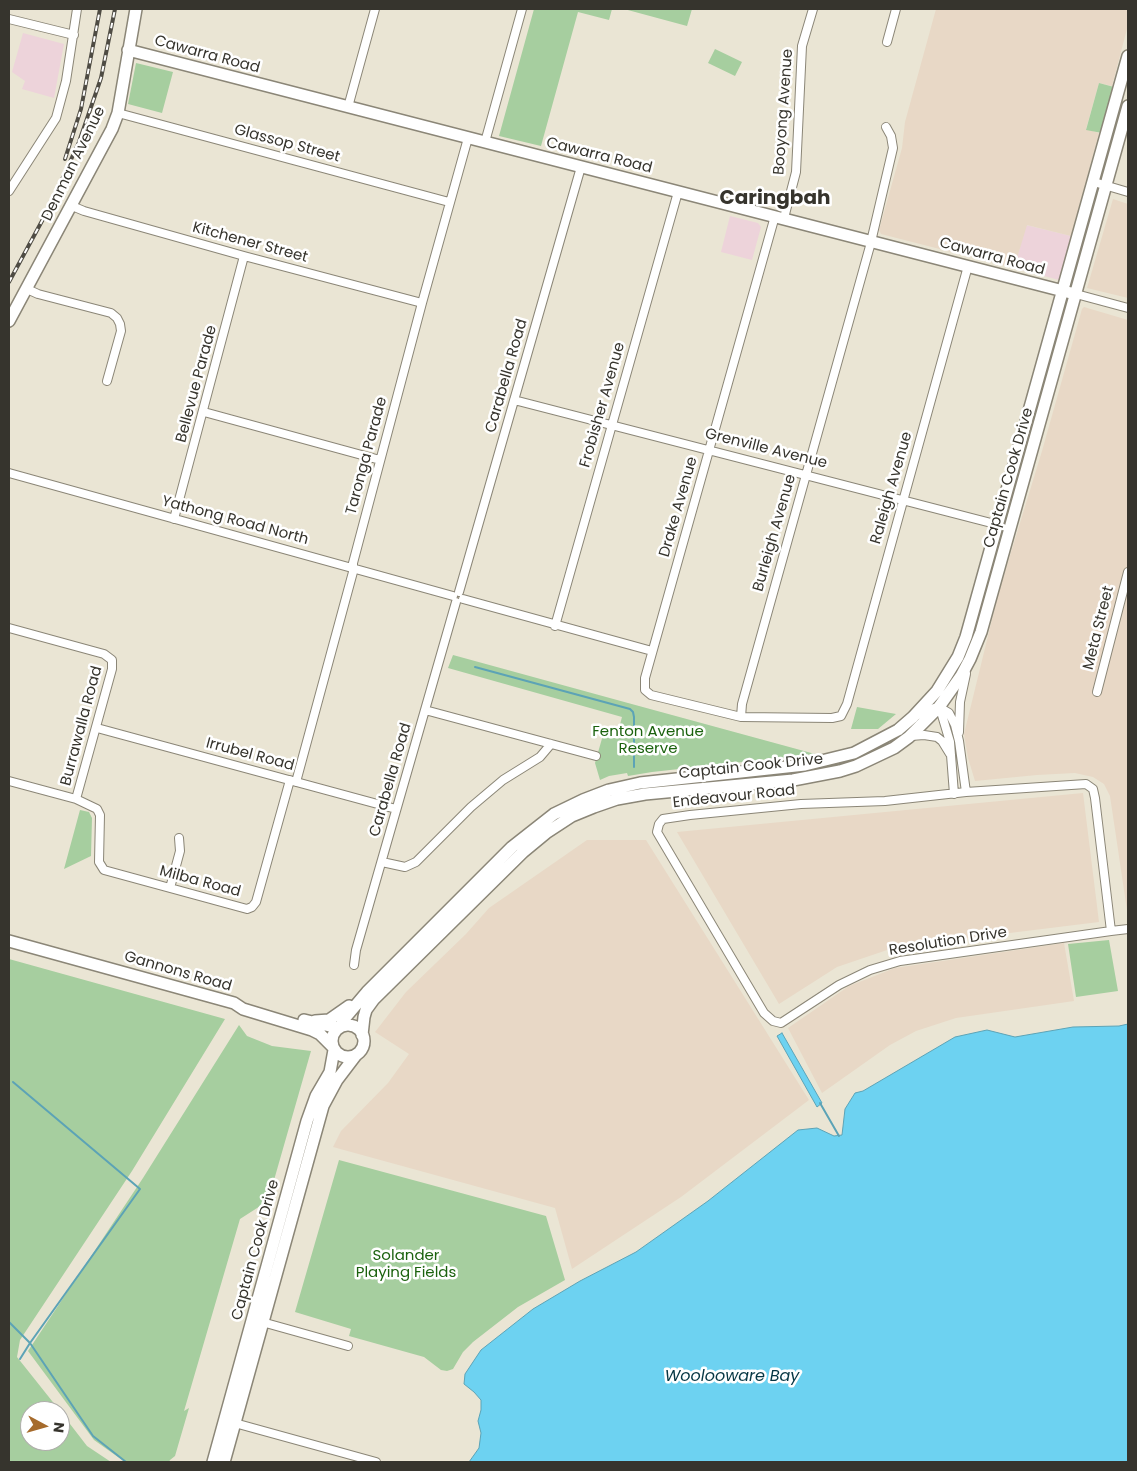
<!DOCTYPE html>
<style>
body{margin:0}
#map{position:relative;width:1137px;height:1471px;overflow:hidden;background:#eae5d4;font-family:Poppins,sans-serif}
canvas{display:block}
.frame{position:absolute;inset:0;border:10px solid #36342d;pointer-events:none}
.north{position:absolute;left:20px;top:1401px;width:50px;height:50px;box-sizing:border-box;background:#fff;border:1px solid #afaeab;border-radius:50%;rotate:96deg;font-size:14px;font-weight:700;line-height:20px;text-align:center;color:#36342d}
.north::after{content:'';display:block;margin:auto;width:18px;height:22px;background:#a66b2c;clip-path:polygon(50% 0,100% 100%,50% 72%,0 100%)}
</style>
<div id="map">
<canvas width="1137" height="1471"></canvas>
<div class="frame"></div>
<div class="north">N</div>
</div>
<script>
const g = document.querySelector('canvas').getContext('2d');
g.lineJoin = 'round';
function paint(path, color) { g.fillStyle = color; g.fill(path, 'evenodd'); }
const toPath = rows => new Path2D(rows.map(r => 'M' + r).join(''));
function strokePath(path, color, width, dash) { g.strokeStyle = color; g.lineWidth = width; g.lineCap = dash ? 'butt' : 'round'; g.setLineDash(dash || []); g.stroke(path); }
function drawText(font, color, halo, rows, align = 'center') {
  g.font = font + ' Poppins,sans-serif'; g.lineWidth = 5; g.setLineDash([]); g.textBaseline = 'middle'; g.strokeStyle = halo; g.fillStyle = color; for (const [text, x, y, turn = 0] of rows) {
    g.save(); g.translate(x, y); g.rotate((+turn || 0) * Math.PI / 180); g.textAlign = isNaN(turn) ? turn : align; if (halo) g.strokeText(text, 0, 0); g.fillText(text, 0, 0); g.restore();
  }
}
paint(toPath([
 [23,33,64,44,54,98,22,89,25,81,12,72],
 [730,216,758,223,761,227,752,260,721,252],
 [1026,225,1071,236,1059,280,1014,268]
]), '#edd3da');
paint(toPath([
 [936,9,1128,9,1128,25,1112,86,1099,83,1086,129,1099,133,1071,236,1027,225,1014,268,881,234,879,230,902,148,905,122],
 [1113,199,1128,204,1128,298,1087,288],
 [1084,307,1128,320,1128,917,1110,796,1104,784,1093,777,1075,773,1037,775,975,781,968,758,964,734,998,595,1042,451,1082,309],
 [1083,793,1099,922,896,947,837,967,779,1004,677,832],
 [587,840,646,840,809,1100,681,1197,572,1269,555,1208,333,1147,341,1131,388,1083,409,1054,375,1032,406,992,466,934,489,908],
 [1064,943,1074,1001,956,1018,916,1031,890,1045,822,1093,788,1028,849,986,895,968]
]), '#e8d8c6');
paint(toPath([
 [534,9,612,9,609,20,578,12,541,146,499,136],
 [624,9,692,9,687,26],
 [715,49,742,62,735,76,708,63],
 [136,63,173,72,162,113,128,104],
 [1099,83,1114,87,1102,133,1086,130],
 [453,655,628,703,815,754,652,772,628,776,627,773,609,776,600,780,595,763,605,728,618,732,622,717,448,668],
 [857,707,896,714,878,729,851,729],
 [80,810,89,812,92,818,91,856,64,869],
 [1109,940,1118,991,1076,997,1068,944],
 [9,959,225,1019,132,1171,20,1340,17,1357,60,1411,30,1411,30,1441,60,1441,60,1411,87,1446,111,1462,9,1462],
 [239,1025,247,1036,272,1046,311,1051,268,1201,240,1219,184,1411,189,1408,175,1456,170,1460,169,1462,125,1462,94,1440,28,1351,143,1178],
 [339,1160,546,1216,565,1280,518,1307,473,1342,463,1352,453,1369,447,1371,441,1370,424,1357,349,1336,351,1329,295,1312]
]), '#a6ce9f');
const water = toPath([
 [1128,1024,1128,1462,469,1462,479,1448,481,1433,478,1421,481,1410,481,1400,474,1392,464,1384,465,1374,481,1350,533,1309,580,1281,636,1252,708,1201,798,1130,817,1128,834,1136,842,1135,845,1109,855,1093,863,1091,955,1037,987,1030,1015,1037,1073,1027,1119,1026,1128,1024],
 [782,1033,822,1103,817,1107,777,1036,782,1033]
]);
paint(water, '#6dd2f1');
strokePath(water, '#5ca3b6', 1);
strokePath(toPath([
 [475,667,630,709,633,712,634,717,634,767],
 [820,1103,839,1136],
 [9,1322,30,1343,140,1189,13,1082],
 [20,1359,30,1343,93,1436,126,1462]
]), '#5ca3b6', 2);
const street = toPath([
 [9,19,74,35],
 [887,42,896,9],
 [348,107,375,9],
 [118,113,449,202],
 [485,142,522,9],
 [1094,182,1128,192],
 [9,191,56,118,66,81,77,9],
 [72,206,84,211,244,256,422,303],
 [775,216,645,678,645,690,651,695,741,717,832,718,841,716,847,704,968,266],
 [784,218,796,172,802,46,813,9],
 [27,289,38,294,111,313,117,318,120,324,121,331,107,381],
 [1076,294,1128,308],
 [514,400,999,525],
 [204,412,380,460],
 [9,473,453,596],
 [174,519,244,256],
 [459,592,581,167],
 [463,599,652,651],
 [555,626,678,192],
 [9,628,104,654,112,660,112,669,76,799],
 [1097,692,1128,572],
 [939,705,950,742,954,794],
 [425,710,596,756],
 [918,715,931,709,939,707,949,713,955,725,959,741,966,792],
 [741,717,742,704,870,246,893,148,891,136,886,127],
 [97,728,396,809],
 [959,732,960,702,966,674],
 [911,736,924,735,937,737,942,741,950,754],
 [9,781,76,799,97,809,100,815,99,862,104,870,247,909,252,907,256,902,290,780],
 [296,782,353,572,353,563,422,303,468,138],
 [382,862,405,867,416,862,471,807,503,780,540,757,551,744],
 [170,888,180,851,179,838],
 [1111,931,1095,798,1093,789,1086,784,966,792,885,801,801,804,690,815,663,819,659,824,657,832,764,1013,773,1021,781,1023,839,985,870,970,900,961,1111,931,1128,929],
 [354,965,356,950,456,602],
 [262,1322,348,1346],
 [231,1422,376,1462]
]);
const secondary = toPath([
 [128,50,1071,293],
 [9,321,112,129,118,113,136,9],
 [9,941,234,1003,243,1009,312,1030,320,1034,333,1047],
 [304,1020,338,1028],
 [315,1021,329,1020,349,1006],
 '332 1041a16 16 0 1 1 32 0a16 16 0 1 1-32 0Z',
 [340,1027,345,1018,367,992,512,847,554,814,583,800,609,790,640,783,805,765,854,753,898,730,913,717,937,691,958,657,966,637,1128,56],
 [362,1035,364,1017,366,1010,374,999,523,852,546,833,572,816,594,807,617,799,645,794,793,780,840,771,856,766,894,748,909,737,939,707,961,676,970,659,981,632,1128,106],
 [213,1462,307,1121,316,1096,330,1072,334,1050],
 [224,1462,323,1106,337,1080,356,1055]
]);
strokePath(street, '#8b8677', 10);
strokePath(secondary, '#8b8677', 14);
strokePath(street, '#fff', 8);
strokePath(secondary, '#fff', 11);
const rail = toPath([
 [65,159,81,109,100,9],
 [9,282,49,208,79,142,101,78,115,9]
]);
strokePath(rail, '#4f4c44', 4);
strokePath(rail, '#fff', 2, [5.5]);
drawText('15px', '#36342d', '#fff', [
 ["Cawarra Road",207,55,15],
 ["Booyong Avenue",784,112,-86],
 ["Glassop Street",287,144,15],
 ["Cawarra Road",599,156,14],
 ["Denman Avenue",74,164,-64],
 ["Kitchener Street",250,243,15],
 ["Cawarra Road",992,257,15],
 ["Carabella Road",507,376,-74],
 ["Bellevue Parade",197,384,-75],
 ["Frobisher Avenue",603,405,-74],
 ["Grenville Avenue",766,449,14],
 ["Taronga Parade",367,456,-75],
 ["Captain Cook Drive",1009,478,-74],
 ["Raleigh Avenue",892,488,-74],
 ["Drake Avenue",679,507,-74],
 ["Yathong Road North",235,521,15],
 ["Burleigh Avenue",775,533,-74],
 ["Meta Street",1099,628,-76],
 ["Burrawalla Road",82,726,-75],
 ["Irrubel Road",250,755,15],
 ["Captain Cook Drive",751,767,-6],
 ["Carabella Road",391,780,-74],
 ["Endeavour Road",734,797,-6],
 ["Milba Road",200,882,15],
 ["Resolution Drive",948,942,-9],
 ["Gannons Road",178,972,16],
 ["Captain Cook Drive",256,1250,-75]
]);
drawText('15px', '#1b620e', '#fff', [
 ["Fenton Avenue",648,732],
 ["Reserve",648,749],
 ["Solander",406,1256],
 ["Playing Fields",406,1273]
]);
drawText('italic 16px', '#063744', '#fff', [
 ["Woolooware Bay",732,1377]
]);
drawText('bold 20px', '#36342d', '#fff', [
 ["Caringbah",775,199]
]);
</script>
